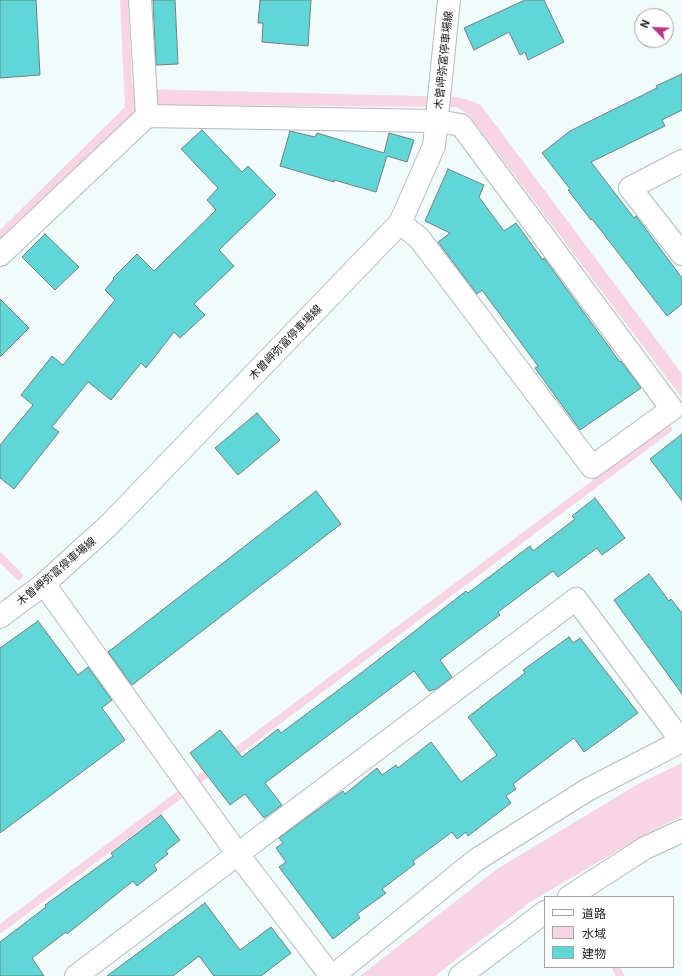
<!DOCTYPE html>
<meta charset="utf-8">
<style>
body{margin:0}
#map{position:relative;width:682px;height:976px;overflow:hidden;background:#f1fbfb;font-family:Georgia,"Noto Sans JP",serif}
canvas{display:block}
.legend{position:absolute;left:544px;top:896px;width:130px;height:72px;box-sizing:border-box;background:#fff;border:1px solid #a3a4a4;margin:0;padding:5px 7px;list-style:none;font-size:12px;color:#181c1c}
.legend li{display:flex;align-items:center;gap:8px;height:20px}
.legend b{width:20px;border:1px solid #a3a4a4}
.north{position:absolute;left:634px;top:8px;width:40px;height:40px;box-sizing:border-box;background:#fff;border:1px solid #a3a4a4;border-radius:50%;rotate:294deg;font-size:11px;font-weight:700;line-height:16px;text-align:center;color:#181c1c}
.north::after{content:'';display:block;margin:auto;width:14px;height:18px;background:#b83783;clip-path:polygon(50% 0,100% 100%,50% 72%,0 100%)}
</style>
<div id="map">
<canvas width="682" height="976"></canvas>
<ul class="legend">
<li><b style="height:5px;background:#fff"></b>道路</li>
<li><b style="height:11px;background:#f7d5e5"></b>水域</li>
<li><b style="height:11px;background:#5ed7d6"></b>建物</li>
</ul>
<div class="north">N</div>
</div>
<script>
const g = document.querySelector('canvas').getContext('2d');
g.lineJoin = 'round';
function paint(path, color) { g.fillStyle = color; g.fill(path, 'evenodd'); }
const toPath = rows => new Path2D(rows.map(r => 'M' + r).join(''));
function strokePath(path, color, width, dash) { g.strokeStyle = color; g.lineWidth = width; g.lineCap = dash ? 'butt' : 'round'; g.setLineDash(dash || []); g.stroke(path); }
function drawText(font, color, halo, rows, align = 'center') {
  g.font = font + ' Georgia,"Noto Sans JP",serif'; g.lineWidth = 4; g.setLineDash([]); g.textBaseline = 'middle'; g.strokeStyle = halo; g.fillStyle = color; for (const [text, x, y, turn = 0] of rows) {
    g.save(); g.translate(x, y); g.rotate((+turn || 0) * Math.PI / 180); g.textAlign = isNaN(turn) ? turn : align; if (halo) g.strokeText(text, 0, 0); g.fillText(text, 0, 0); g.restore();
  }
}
paint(toPath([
 [120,0,128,0,132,84,139,89,458,97,480,104,682,374,682,398,469,115,457,107,142,105,0,244,0,230,125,107],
 [682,763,682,816,641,837,530,902,435,976,360,976,497,869,638,784]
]), '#f7d5e5');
strokePath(toPath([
 [0,557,19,576],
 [229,757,668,429],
 [201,778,215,768],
 [0,929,178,796],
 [616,967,620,976]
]), '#f7d5e5', 8);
const building = toPath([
 [0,0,36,0,40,75,0,78,0,0],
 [153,0,175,0,178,64,156,65,153,0],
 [260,0,311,0,308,46,262,42,263,23,258,23,260,0],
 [525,0,544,0,564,42,528,60,525,52,520,55,509,32,474,50,464,28,525,0],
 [682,74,682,110,662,120,665,126,591,162,634,218,636,216,682,278,682,304,667,316,592,219,591,220,568,190,570,189,542,153,570,131,657,88,656,86,682,74],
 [202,130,242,172,248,166,276,195,219,250,234,266,194,304,205,315,180,338,174,332,146,368,141,363,111,400,88,382,52,427,59,432,14,489,0,478,0,445,33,405,21,395,52,356,63,365,115,300,105,290,114,279,113,278,137,254,154,271,216,210,207,200,218,188,181,149,202,130],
 [290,131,315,137,317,133,384,153,389,133,414,140,407,162,387,156,376,192,334,180,334,182,280,166,290,131],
 [448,169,484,185,479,197,504,231,516,223,543,260,544,258,620,362,621,361,641,388,580,430,535,368,538,366,482,290,477,294,438,242,450,233,425,221,448,169],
 [45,234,79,267,55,290,22,257,45,234],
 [0,299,29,328,0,357,0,299],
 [257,413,280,440,238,475,215,448,257,413],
 [682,434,682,501,650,459,682,434],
 [316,491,341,524,132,685,108,652,316,491],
 [595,498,625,538,602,555,597,548,558,577,553,571,498,612,500,615,440,660,452,677,436,689,429,691,414,671,265,783,282,805,264,818,245,794,230,805,190,753,220,730,242,757,278,729,281,733,365,670,466,591,468,593,530,546,533,551,575,519,572,516,595,498],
 [649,574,669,601,671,599,682,613,682,694,614,600,649,574],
 [38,621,78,675,88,667,112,700,102,708,125,740,0,833,0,648,38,621],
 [569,637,573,643,580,638,638,713,584,752,574,738,513,784,516,789,506,796,511,803,468,836,466,832,457,839,452,832,413,861,415,864,382,889,386,893,357,914,360,918,333,939,279,867,286,862,276,848,283,843,279,838,343,791,345,794,377,768,382,775,396,765,398,768,431,742,461,782,497,755,468,717,525,673,523,670,569,637],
 [161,815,180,840,166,851,168,854,154,865,157,870,137,886,133,881,67,934,66,932,32,958,44,976,0,976,0,942,46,907,45,905,113,856,111,853,161,815],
 [205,903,240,950,271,927,291,953,261,976,214,976,199,956,173,976,107,976,205,903]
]);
paint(building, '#5ed7d6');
strokePath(building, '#767f7f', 1);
const minor = toPath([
 [140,0,147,116],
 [682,161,630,188,682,254],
 [0,255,147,116,437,121,461,125,672,409,592,467,419,238,400,223],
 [44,584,237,853,331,976],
 [569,897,645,848,682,831],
 [76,976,576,599,682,742],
 [333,976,476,860,587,790,682,741],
 [460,976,545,912]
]);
const secondary = toPath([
 [0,617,44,584,109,525,400,223,434,146,449,0]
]);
strokePath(minor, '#b2bcbc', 24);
strokePath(secondary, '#b2bcbc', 24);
strokePath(minor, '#fff', 22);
strokePath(secondary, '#fff', 22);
drawText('11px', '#181c1c', '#fff', [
 ["木曽岬弥富停車場線",443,60,-84],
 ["木曽岬弥富停車場線",285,342,-46],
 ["木曽岬弥富停車場線",56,571,-40]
]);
</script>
